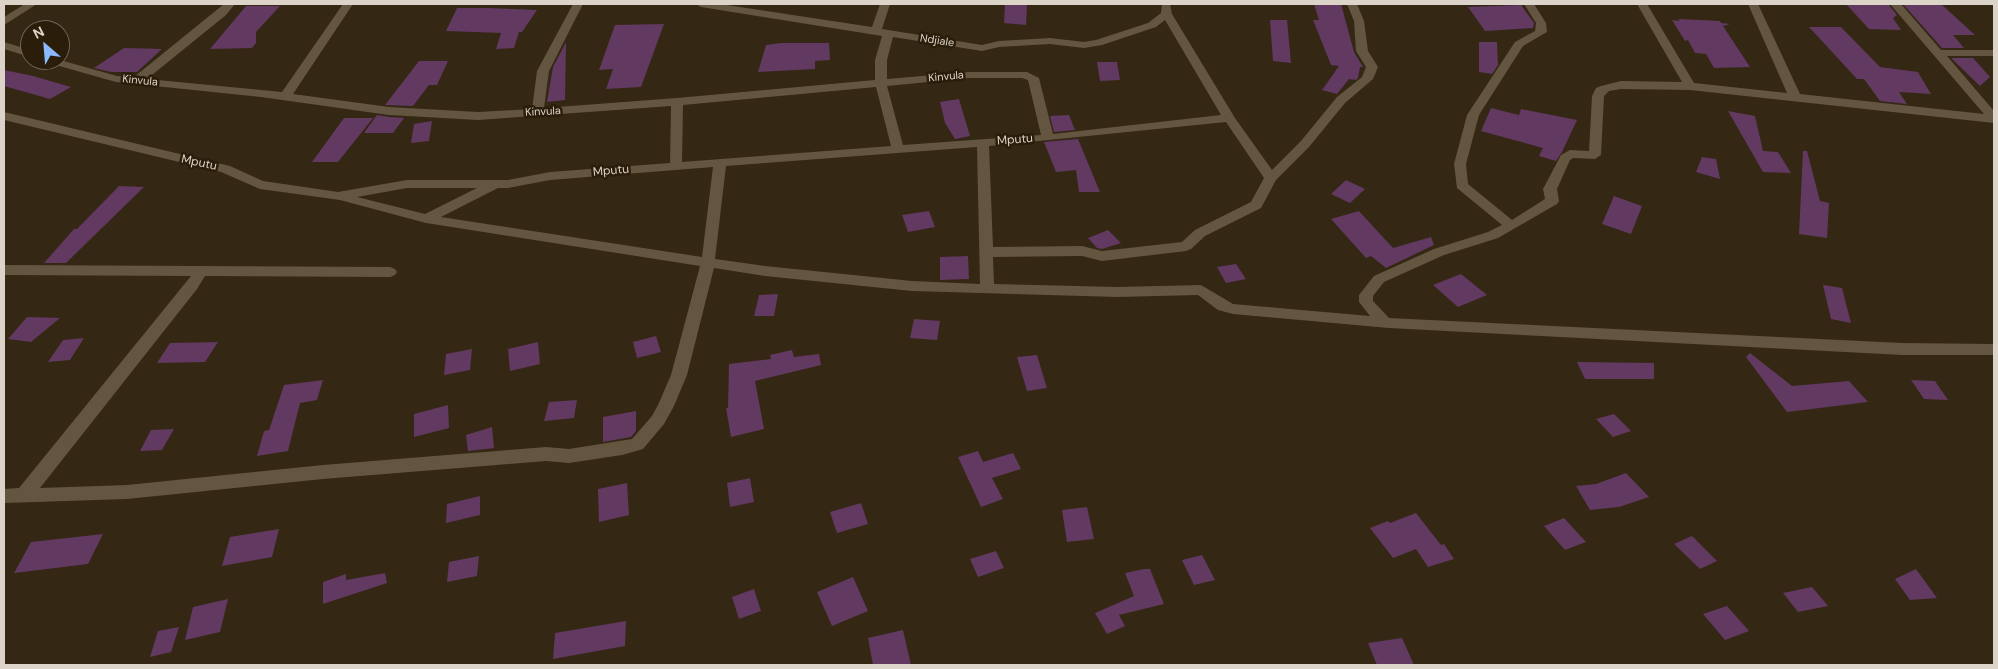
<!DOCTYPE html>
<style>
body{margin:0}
#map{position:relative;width:1998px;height:669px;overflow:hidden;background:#342714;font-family:"DM Sans",sans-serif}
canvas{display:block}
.frame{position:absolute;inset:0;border:5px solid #ddd4c9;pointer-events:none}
.north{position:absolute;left:20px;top:20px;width:50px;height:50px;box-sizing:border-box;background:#2a1d0a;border:1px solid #726656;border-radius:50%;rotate:333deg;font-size:14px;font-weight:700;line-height:20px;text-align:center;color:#ddd4c9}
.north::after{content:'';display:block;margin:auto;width:18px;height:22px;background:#89bafc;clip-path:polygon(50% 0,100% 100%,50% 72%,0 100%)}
</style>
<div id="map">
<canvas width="1998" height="669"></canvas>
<div class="frame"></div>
<div class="north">N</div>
</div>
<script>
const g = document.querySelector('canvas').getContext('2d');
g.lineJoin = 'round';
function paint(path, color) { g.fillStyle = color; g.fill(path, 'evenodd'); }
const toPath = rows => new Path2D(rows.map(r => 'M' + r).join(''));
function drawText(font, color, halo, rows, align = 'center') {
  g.font = font + ' "DM Sans",sans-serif'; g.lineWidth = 5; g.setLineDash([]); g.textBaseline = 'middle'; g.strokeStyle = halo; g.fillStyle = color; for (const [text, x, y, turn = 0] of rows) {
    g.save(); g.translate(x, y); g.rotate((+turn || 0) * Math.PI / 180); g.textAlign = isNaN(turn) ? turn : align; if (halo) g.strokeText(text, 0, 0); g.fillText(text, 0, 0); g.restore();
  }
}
paint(toPath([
 [1005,4,1027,4,1026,25,1004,23],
 [1314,4,1341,4,1354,52,1363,67,1360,67,1358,78,1356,80,1349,79,1337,94,1322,90,1339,66,1331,65,1313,20,1319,20],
 [1846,4,1888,4,1897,15,1893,18,1901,30,1869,29],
 [1903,4,1941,4,1975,35,1953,35,1964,48,1942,48],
 [1521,5,1534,23,1533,28,1485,31,1468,7],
 [246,6,280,6,256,32,256,43,252,48,210,49],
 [457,8,489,8,537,10,522,32,519,32,514,48,496,49,501,33,446,31],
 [1678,19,1720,21,1721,23,1730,24,1723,26,1750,67,1714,68,1706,54,1695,53,1688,40,1685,41,1672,20,1680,21],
 [1270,20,1287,20,1291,63,1273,61],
 [664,24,641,87,606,89,613,69,599,70,615,25],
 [1809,27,1841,27,1880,67,1918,72,1931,94,1899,92,1907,104,1880,101,1864,79,1857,79],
 [566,42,565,100,547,102,553,67],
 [1479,42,1497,42,1498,65,1492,74,1479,72],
 [781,43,829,43,830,60,815,61,815,69,758,72,766,45],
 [124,48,162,49,137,72,111,72,94,68],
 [1951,58,1973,58,1990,77,1980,86],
 [419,61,448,61,437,85,429,85,413,106,385,105],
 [1097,62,1117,62,1120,80,1100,81],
 [4,70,33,76,71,87,50,99,4,86],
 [959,99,970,136,955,139,945,123,940,102],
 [1491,108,1519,115,1521,109,1577,120,1562,152,1556,161,1539,156,1543,148,1481,131],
 [1728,111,1755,116,1763,151,1778,152,1791,173,1763,172],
 [377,115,389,117,404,118,393,133,364,133],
 [1069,115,1075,130,1054,132,1050,116],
 [344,118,373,118,338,162,312,162],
 [432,121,429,141,411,143,414,124],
 [1078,139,1100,192,1079,192,1076,170,1056,172,1044,142],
 [1803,151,1807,151,1820,201,1829,203,1827,238,1799,234],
 [1702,157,1716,159,1720,179,1696,172],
 [1346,180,1365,189,1350,203,1331,194],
 [119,186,144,187,66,263,44,263,74,229,77,229],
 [1614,196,1642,206,1631,234,1602,224],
 [929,211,935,227,908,232,902,215],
 [1359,211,1393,248,1431,237,1434,245,1386,268,1371,256,1366,258,1331,219],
 [1108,230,1121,243,1102,249,1097,248,1088,238],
 [968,256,969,279,940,280,940,257],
 [1236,264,1246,279,1226,283,1217,267],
 [1461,274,1487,295,1458,307,1433,285],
 [1823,285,1842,288,1851,323,1831,319],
 [778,294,774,316,754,316,759,295],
 [27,317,60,318,31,342,8,339],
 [914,319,940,321,937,340,910,338],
 [656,336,661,352,637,358,633,342],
 [84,338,70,360,48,362,63,340],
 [218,342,205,362,157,363,170,343],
 [538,342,540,364,510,371,508,349],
 [472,349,470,370,444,375,446,354],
 [792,350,794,357,819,354,821,365,755,381,764,429,731,437,726,408,728,408,729,364,771,359,770,355],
 [1750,353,1792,386,1849,381,1868,402,1787,412,1746,357],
 [1037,355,1047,388,1027,391,1017,357],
 [1577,362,1654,363,1654,379,1585,379],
 [323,380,317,400,300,403,288,451,257,456,264,431,269,430,284,385],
 [1911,380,1935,381,1948,400,1924,399],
 [577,400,574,418,544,421,549,402],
 [448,405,449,428,414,437,414,414],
 [636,411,636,431,631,437,603,442,603,417],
 [1614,414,1631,431,1613,437,1596,419],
 [492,427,494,448,468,451,466,435],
 [174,429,162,450,140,451,151,430],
 [978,451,983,462,1013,453,1021,469,992,478,1003,499,981,507,958,457],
 [1626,473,1649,497,1619,507,1590,510,1576,486,1596,484],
 [750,478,754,502,730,507,727,483],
 [627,483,629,515,599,522,598,489],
 [480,496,480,515,446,523,447,504],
 [861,503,868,524,837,533,830,512],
 [1087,507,1094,539,1067,542,1062,510],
 [1416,513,1441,545,1444,544,1454,559,1428,567,1416,549,1393,558,1370,528,1388,521,1390,523],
 [1564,518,1586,542,1565,550,1544,526],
 [279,529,272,557,222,566,230,537],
 [103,534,88,564,14,573,31,542],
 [1692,536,1717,561,1700,569,1674,544],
 [996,551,1004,568,978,577,970,559],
 [1202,555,1215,580,1194,585,1182,560],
 [479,556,477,576,447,582,449,562],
 [1144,569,1150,569,1164,604,1119,615,1125,626,1107,634,1095,613,1134,596,1125,573],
 [1916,569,1937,598,1910,600,1895,579],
 [385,573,387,583,323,604,323,582,346,574,346,580],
 [853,577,868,611,832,626,817,592],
 [1812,587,1828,606,1798,612,1783,593],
 [754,589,761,611,739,619,732,597],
 [228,599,220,632,185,640,193,607],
 [1727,606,1749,631,1725,640,1703,614],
 [626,621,625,646,553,659,555,633],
 [179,627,171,652,150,657,158,631],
 [903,630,911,665,873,665,868,638],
 [1402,638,1414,665,1377,665,1368,643]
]), '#623961');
paint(toPath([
 [25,4,37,4,4,25,4,17,25,4],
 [224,4,235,4,226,15,147,79,282,92,343,4,353,4,293,94,389,107,478,112,532,109,537,71,573,4,583,4,549,71,544,108,677,98,875,80,875,60,882,36,701,7,696,4,720,4,872,27,880,4,890,4,882,29,982,45,999,41,1050,38,1084,42,1096,40,1148,23,1161,13,1162,4,1170,4,1172,14,1235,118,1272,170,1301,141,1337,97,1362,77,1366,67,1356,51,1354,21,1347,4,1357,4,1364,21,1368,51,1378,67,1373,79,1345,103,1309,147,1276,180,1261,208,1205,236,1191,249,1186,251,1102,261,1082,256,993,257,994,284,1117,287,1201,285,1233,304,1370,316,1359,302,1359,295,1374,276,1434,249,1488,232,1502,225,1457,188,1454,164,1467,115,1515,42,1535,31,1536,23,1524,4,1534,4,1546,23,1547,32,1523,46,1479,115,1466,164,1468,184,1512,220,1545,199,1543,189,1561,155,1570,150,1589,151,1592,96,1596,88,1601,86,1621,81,1682,82,1637,4,1647,4,1694,83,1787,93,1748,4,1758,4,1800,94,1984,114,1890,4,1901,4,1941,50,1994,50,1994,56,1947,56,1994,111,1994,123,1690,90,1621,89,1609,91,1604,96,1601,155,1595,159,1573,158,1570,160,1557,189,1559,201,1557,204,1498,238,1444,255,1384,282,1373,296,1373,301,1389,318,1902,343,1994,344,1994,355,1902,355,1389,328,1233,314,1218,310,1198,295,1117,297,912,291,765,276,714,268,687,375,674,406,664,424,643,449,622,455,569,463,546,461,323,479,127,499,4,503,4,489,19,488,191,276,4,275,4,265,390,267,395,269,397,272,395,275,390,277,205,276,197,289,40,488,127,485,323,465,546,447,569,449,632,439,652,416,658,405,671,375,700,266,426,223,340,200,260,189,221,172,4,120,4,112,230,166,263,181,338,192,407,180,508,180,550,172,670,163,671,106,478,120,389,115,261,97,116,82,45,62,43,60,60,60,117,76,134,77,224,4],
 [1165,20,1221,115,1053,134,1039,78,1027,72,969,72,887,79,887,60,893,37,982,51,999,47,1050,44,1084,48,1102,45,1156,27,1165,20],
 [969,78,1022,78,1028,80,1041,135,903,145,887,86,969,78],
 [876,87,891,146,682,162,683,105,876,87],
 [1226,122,1264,178,1251,202,1195,230,1182,242,1102,251,1082,246,993,247,989,146,1226,122],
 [977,147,980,284,912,281,765,266,715,259,726,166,977,147],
 [713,167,702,257,441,217,498,188,508,188,550,180,713,167],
 [407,188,477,188,425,214,357,197,407,188],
 [4,42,30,50,30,57,4,49,4,42]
]), '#645541');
drawText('11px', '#ddd4c9', '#2a1d0a', [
 ["Ndjiale",937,41,9],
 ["Kinvula",946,77,-5],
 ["Kinvula",140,81,6],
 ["Kinvula",543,112,-3]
]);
drawText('12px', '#ddd4c9', '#2a1d0a', [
 ["Mputu",1015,140,-4],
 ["Mputu",199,163,12],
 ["Mputu",611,171,-5]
]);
</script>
